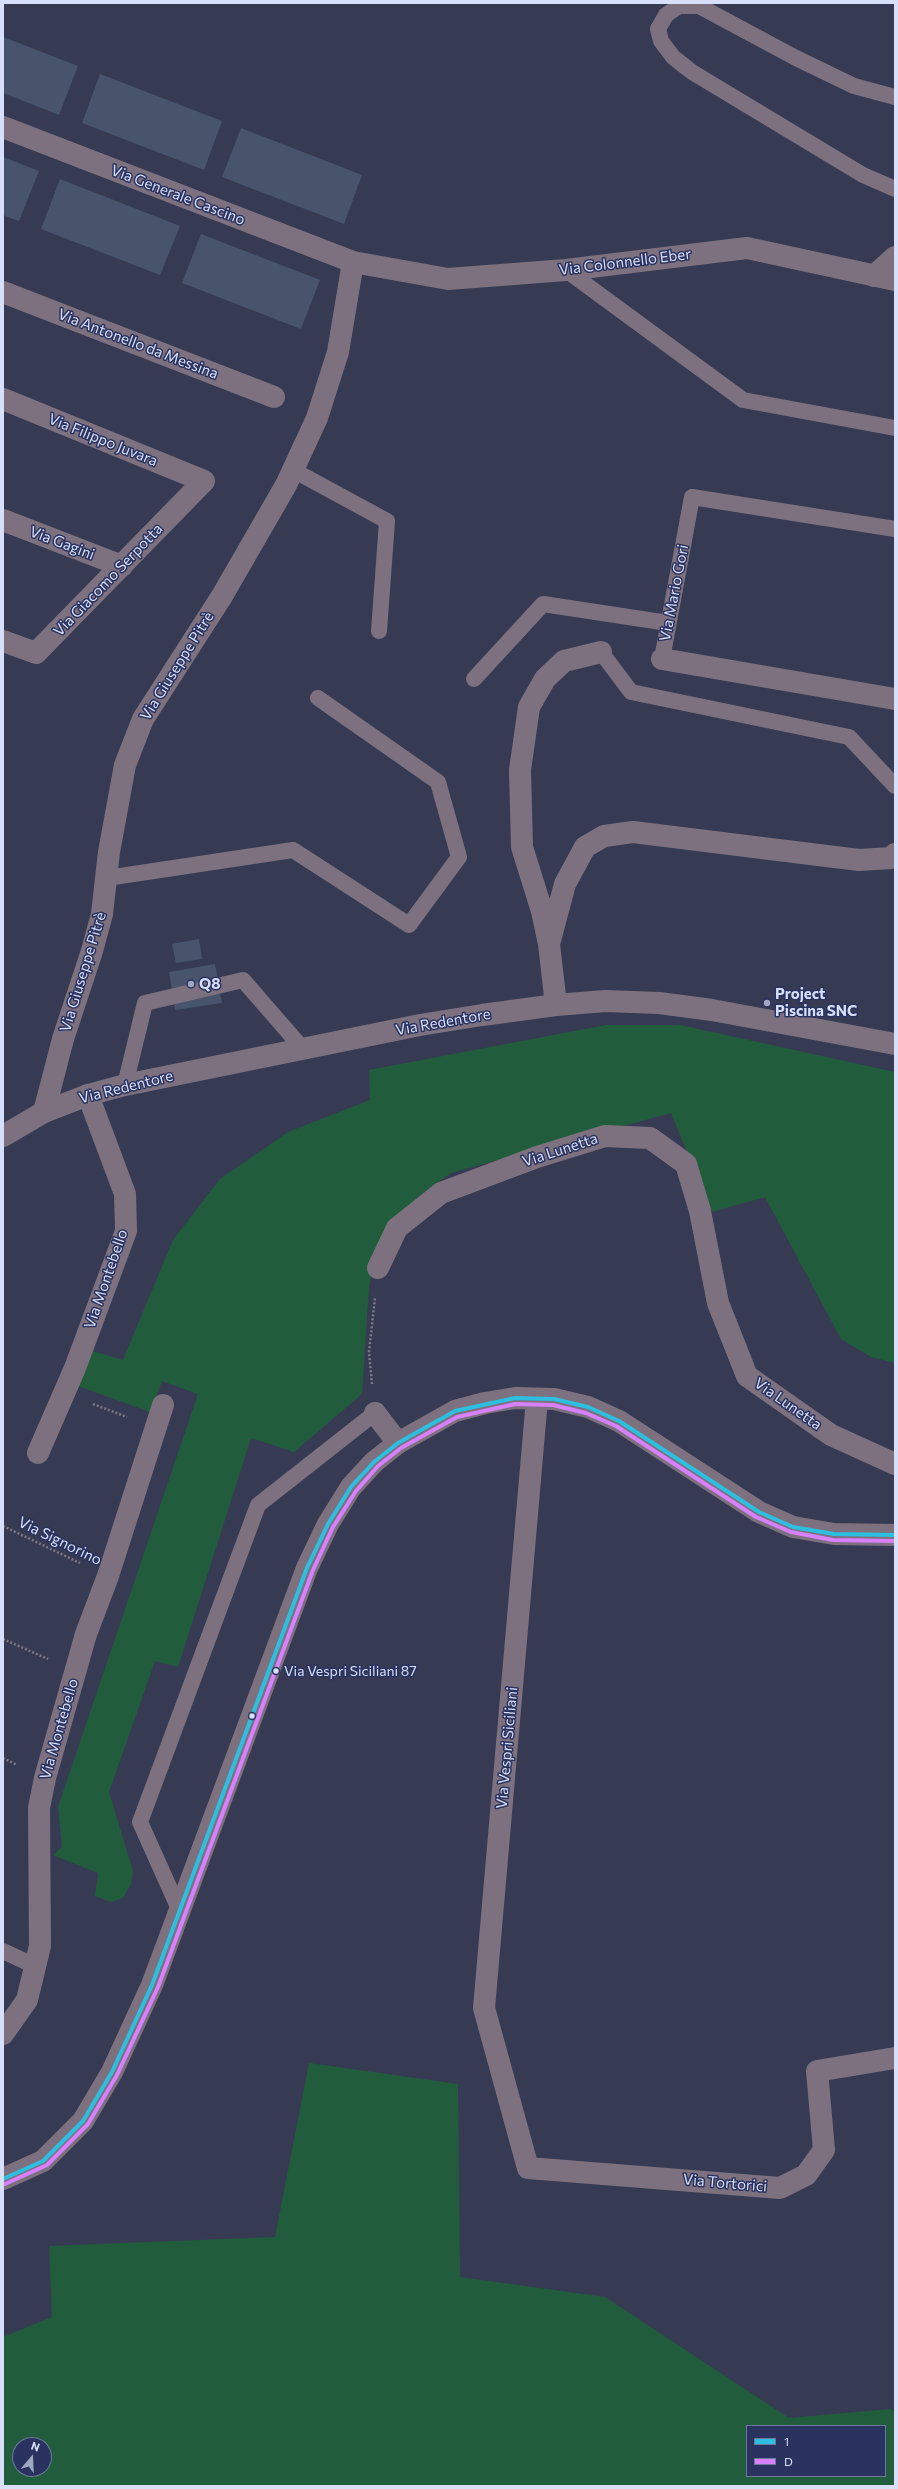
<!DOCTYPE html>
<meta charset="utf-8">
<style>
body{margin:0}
#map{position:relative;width:898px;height:2489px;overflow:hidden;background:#363b53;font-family:Commissioner,sans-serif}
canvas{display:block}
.frame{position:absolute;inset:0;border:4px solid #d7dffa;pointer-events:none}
.legend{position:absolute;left:746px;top:2425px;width:140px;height:52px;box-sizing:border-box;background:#2a335f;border:1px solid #6f789d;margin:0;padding:5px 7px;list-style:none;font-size:12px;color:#d7dffa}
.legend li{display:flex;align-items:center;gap:8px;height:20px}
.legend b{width:20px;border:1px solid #6f789d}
.north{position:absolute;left:12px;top:2437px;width:40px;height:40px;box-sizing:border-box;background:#2a335f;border:1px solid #6f789d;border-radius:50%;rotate:19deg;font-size:11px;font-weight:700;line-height:16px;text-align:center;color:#d7dffa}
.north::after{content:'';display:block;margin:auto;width:14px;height:18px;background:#9fa6c0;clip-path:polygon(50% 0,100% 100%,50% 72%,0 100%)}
</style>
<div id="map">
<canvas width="898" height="2489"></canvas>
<div class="frame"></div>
<ul class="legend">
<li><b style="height:5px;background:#2dbfdf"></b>1</li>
<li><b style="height:5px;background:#d880ff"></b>D</li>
</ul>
<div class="north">N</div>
</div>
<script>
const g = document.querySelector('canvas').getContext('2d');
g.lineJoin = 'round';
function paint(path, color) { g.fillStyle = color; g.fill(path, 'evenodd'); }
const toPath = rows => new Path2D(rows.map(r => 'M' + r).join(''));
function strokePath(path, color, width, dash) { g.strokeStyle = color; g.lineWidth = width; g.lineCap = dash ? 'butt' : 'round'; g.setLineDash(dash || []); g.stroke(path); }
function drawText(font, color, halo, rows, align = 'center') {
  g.font = font + ' Commissioner,sans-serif'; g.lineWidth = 3; g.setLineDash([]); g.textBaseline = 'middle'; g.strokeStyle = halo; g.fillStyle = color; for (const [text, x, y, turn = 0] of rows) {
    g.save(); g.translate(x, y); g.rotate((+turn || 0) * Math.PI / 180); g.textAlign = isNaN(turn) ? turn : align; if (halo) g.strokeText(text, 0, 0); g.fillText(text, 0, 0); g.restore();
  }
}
paint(toPath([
 [606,1025,680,1025,895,1072,895,1363,871,1357,841,1339,765,1197,712,1212,671,1113,451,1173,416,1198,378,1247,369,1287,362,1394,294,1452,251,1438,178,1667,155,1661,109,1792,133,1871,131,1884,123,1898,111,1902,95,1896,98,1873,53,1855,62,1847,58,1807,198,1394,162,1381,150,1412,78,1386,92,1351,123,1360,173,1240,220,1179,288,1132,370,1100,369,1070],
 [309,2063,458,2084,460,2277,605,2297,789,2418,889,2409,895,2411,895,2486,3,2486,3,2337,52,2317,49,2246,275,2237],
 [747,2426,885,2426,885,2476,747,2476],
 [20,2445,44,2445,44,2469,20,2469]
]), '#215d3c');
paint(toPath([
 [3,37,78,66,59,115,3,93],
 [100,74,222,121,204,170,82,123],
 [241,128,362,175,344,224,222,177],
 [3,157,39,171,19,221,3,215],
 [60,179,180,226,160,275,41,229],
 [201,234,320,280,301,329,182,283],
 [199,939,202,959,176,963,172,944],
 [215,964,222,1003,175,1010,169,972]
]), '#47546c');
strokePath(toPath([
 [372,1384,369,1352,375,1298],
 [93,1404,127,1417],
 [3,1526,80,1563],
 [3,1639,48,1659],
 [3,1758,17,1765]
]), '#7d7885', 2.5, [2, 2]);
strokePath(toPath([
 [895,97,854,86,796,58,699,6,679,6,666,15,658,29,661,41,673,57,692,72,863,175,895,189],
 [566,270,743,400,895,428],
 [293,470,387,521,379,631],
 [601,652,631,692,849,737,895,786],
 [662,659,692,497,895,529],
 [474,679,543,604,668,623],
 [107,878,293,850,409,925,459,857,438,782,318,698],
 [125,1085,145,1003,243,980,303,1049],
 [179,1909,140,1822,258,1505,375,1413],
 [3,1951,35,1966]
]), '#7d717f', 16);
strokePath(toPath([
 [3,127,353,262,448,279,566,270,747,248,895,280],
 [874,276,895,257],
 [3,292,274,397],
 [3,399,204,481,36,653,3,641],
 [3,520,122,566],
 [662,659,895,699],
 [549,944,565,884,585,847,604,836,633,832,859,860,891,858,895,854],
 [556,1005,549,944,542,911,522,847,520,770,529,707,545,679,564,661,601,652],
 [44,1112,63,1039,92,951,102,914,109,852,125,765,143,719,222,596,286,485,317,418,338,352,353,262],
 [378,1268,397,1228,441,1193,537,1157,605,1136,650,1138,686,1164,700,1211,718,1303,747,1376,831,1435,895,1464],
 [537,1399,484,2008,528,2168,780,2188,806,2175,824,2150,817,2071,895,2058],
 [375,1413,398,1443],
 [38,1453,75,1368,126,1231,125,1194,88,1095],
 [3,2034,27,2000,40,1946,39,1808,45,1778,86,1634,108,1576,163,1405]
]), '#7d717f', 22);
strokePath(toPath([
 [3,1136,44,1112,88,1095,125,1085,420,1025,482,1015,556,1005,605,1001,659,1003,712,1010,895,1044],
 [3,2179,43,2161,83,2121,112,2072,152,1985,307,1568,328,1524,351,1487,374,1462,398,1443,455,1411,485,1403,515,1398,554,1399,588,1407,619,1421,759,1512,793,1527,834,1534,895,1535]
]), '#7d717f', 22);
strokePath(toPath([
 [3,2179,43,2161,83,2121,112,2072,152,1985,307,1568,328,1524,351,1487,374,1462,398,1443,455,1411,515,1398,554,1399,588,1407,619,1421,759,1512,793,1527,834,1534,895,1535]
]), '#2dbfdf', 4);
strokePath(toPath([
 [5,2184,47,2165,88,2124,117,2075,158,1987,313,1570,333,1527,356,1491,378,1466,401,1448,457,1417,515,1404,553,1405,586,1413,616,1426,756,1517,791,1532,833,1540,895,1541]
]), '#d880ff', 4);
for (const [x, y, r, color] of [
 [191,984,4,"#9fa6c0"],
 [767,1003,4,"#9fa6c0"],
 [276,1671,3.5,"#d7dffa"],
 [252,1716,3.5,"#d7dffa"]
]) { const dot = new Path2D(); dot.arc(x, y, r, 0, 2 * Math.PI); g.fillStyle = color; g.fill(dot); strokePath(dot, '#2a335f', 1.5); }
drawText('14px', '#d7dffa', '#2a335f', [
 ["Via Vespri Siciliani 87",284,1671]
], 'left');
drawText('15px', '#d7dffa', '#2a335f', [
 ["Via Generale Cascino",178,195,21],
 ["Via Colonnello Eber",625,262,-7],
 ["Via Antonello da Messina",138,344,21],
 ["Via Filippo Juvara",103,440,22],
 ["Via Gagini",62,543,21],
 ["Via Giacomo Serpotta",108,580,-46],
 ["Via Mario Gori",674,593,-79],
 ["Via Giuseppe Pitrè",177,666,-58],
 ["Via Giuseppe Pitrè",83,972,-73],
 ["Via Redentore",443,1022,-10],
 ["Via Redentore",126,1087,-14],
 ["Via Lunetta",560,1150,-18],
 ["Via Montebello",106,1279,-71],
 ["Via Lunetta",788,1404,35],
 ["Via Signorino",60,1541,26],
 ["Via Montebello",59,1729,-74],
 ["Via Vespri Siciliani",507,1748,-85],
 ["Via Tortorici",725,2183,5]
]);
drawText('bold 15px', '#d7dffa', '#2a335f', [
 ["Q8",199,984],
 ["Project",775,994],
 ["Piscina SNC",775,1011]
], 'left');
</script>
